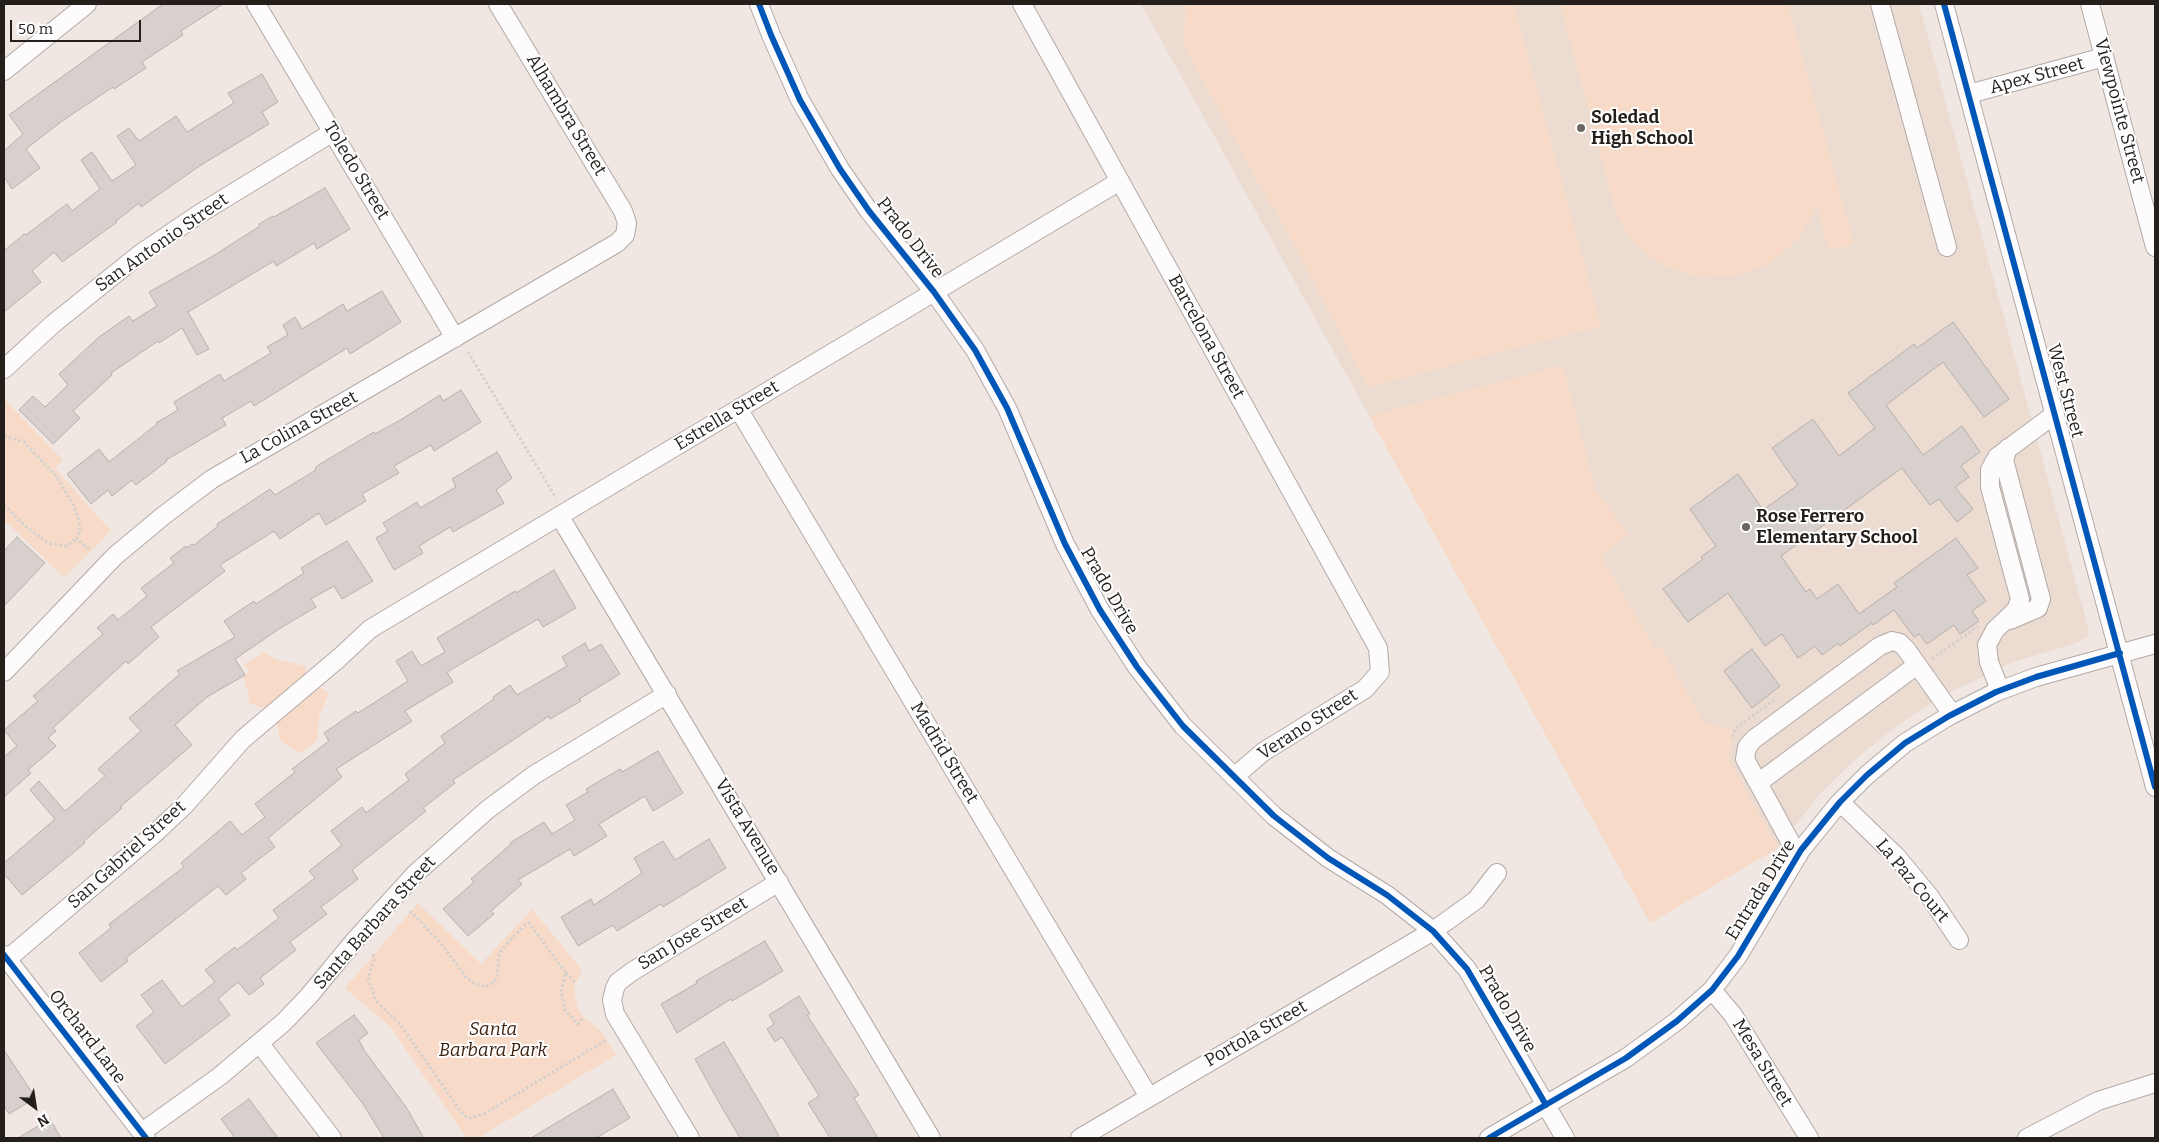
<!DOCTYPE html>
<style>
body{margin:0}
#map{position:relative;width:2159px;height:1142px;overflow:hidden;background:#f0e7e2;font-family:Bitter,serif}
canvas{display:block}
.frame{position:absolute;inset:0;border:5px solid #241f1b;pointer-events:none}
.north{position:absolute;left:10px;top:1082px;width:50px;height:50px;-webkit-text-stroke:4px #fff;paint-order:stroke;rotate:149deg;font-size:14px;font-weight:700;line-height:20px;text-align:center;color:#241f1b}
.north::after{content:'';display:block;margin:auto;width:18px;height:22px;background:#241f1b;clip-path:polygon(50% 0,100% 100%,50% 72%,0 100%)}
.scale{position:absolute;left:10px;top:20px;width:131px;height:22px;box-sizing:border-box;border:2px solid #241f1b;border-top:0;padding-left:6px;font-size:15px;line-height:18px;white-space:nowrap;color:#241f1b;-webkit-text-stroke:4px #fff;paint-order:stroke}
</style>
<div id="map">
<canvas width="2159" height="1142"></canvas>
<div class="frame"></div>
<div class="north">N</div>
<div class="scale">50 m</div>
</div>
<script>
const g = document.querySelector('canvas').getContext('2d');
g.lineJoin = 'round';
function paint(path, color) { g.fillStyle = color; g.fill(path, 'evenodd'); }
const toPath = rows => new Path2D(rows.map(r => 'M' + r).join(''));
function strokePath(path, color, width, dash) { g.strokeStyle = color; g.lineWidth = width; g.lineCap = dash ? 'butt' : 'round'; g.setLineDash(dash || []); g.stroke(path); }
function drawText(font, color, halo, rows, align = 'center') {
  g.font = font + ' Bitter,serif'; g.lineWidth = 4; g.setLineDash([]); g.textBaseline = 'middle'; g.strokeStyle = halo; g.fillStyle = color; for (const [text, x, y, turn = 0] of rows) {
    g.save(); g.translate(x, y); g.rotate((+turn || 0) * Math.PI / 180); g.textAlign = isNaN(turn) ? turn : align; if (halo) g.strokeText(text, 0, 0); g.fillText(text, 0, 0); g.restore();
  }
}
paint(toPath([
 [1141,4,1919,4,2089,631,2088,636,2077,643,2013,662,1940,697,1897,726,1860,755,1818,796,1778,848,1650,923]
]), '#ecdbd1');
paint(toPath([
 [1186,4,1514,4,1601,326,1368,387,1273,205,1271,206,1184,46],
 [1560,4,1788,4,1854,244,1829,251,1817,207,1799,238,1771,263,1736,276,1699,278,1664,266,1634,244,1616,214],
 [1563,365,1595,489,1629,535,1601,556,1655,649,1661,646,1704,723,1733,731,1729,760,1778,848,1650,923,1369,416],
 [4,399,63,460,55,468,111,531,64,577,4,520],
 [264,652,276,659,305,666,308,676,315,685,329,693,319,717,317,741,300,753,280,741,278,727,269,713,263,708,249,703,248,692,243,677,249,672,244,664],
 [418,903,481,964,532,909,582,970,574,989,577,1006,584,1017,602,1032,616,1055,478,1138,466,1138,392,1029,345,988]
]), '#f7dbc8');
const building = toPath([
 [163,4,223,4,181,31,183,35,142,62,146,68,114,89,113,87,62,121,26,149,40,168,12,189,4,177,4,151,23,134,9,115,163,4],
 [262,74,278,102,262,112,269,124,201,165,141,207,139,203,116,221,117,222,62,262,54,252,32,271,41,282,4,312,4,251,24,234,26,235,67,204,72,211,100,189,81,160,92,152,112,181,136,165,117,136,129,128,139,141,176,116,187,132,234,103,228,93,262,74],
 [325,188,350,229,317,249,314,243,276,266,274,261,188,312,209,349,197,355,182,328,159,343,158,341,111,373,112,375,73,411,80,418,53,444,19,410,33,396,45,407,68,385,59,374,99,337,129,316,133,321,157,306,149,292,213,256,260,226,259,224,273,216,274,217,325,188],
 [382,291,401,322,350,354,347,348,254,406,251,401,222,418,226,425,166,460,167,461,136,485,132,480,112,496,108,490,91,504,67,474,99,449,109,462,157,424,156,423,178,410,174,402,220,374,224,381,271,353,267,347,288,335,283,325,295,317,302,329,343,304,347,311,382,291],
 [1953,322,2009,399,1984,417,1943,362,1886,405,1923,455,1962,426,1980,452,1961,466,1969,477,1955,487,1973,509,1957,522,1939,499,1930,505,1902,468,1781,556,1806,592,1810,589,1817,599,1838,584,1859,614,1897,587,1894,583,1956,538,1978,568,1967,575,1986,601,1972,611,1979,621,1960,634,1954,625,1927,644,1919,634,1914,637,1894,610,1873,625,1872,623,1840,646,1838,643,1822,655,1815,646,1798,658,1782,634,1765,646,1728,593,1688,622,1663,589,1703,559,1701,557,1716,546,1690,509,1738,474,1763,510,1798,485,1772,448,1813,419,1839,456,1875,428,1848,393,1914,344,1917,348,1953,322],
 [461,390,481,422,434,451,431,445,394,466,399,473,362,494,366,501,326,525,319,513,280,539,274,531,220,565,225,571,151,627,159,637,128,664,126,661,53,728,56,731,48,738,56,746,28,770,31,773,4,797,4,757,17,746,4,730,38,701,33,696,103,634,97,628,113,614,118,620,147,596,141,588,174,563,170,558,186,546,187,548,192,544,194,545,218,526,217,524,270,489,275,495,316,470,315,468,320,464,374,432,375,434,402,419,440,395,443,401,461,390],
 [497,452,512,478,496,490,504,503,453,532,450,527,419,546,423,553,394,570,376,538,388,531,383,523,417,502,420,508,456,487,452,479,497,452],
 [17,537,45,563,4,606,4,551,17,537],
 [347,541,373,581,342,599,334,586,311,599,316,607,282,627,235,659,245,675,207,697,175,725,192,745,120,807,122,808,84,841,85,843,22,895,4,874,4,863,55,819,30,790,39,781,65,811,105,776,98,769,141,731,129,718,180,674,177,671,235,637,224,621,254,601,256,604,304,573,301,568,347,541],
 [554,570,576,608,543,627,538,619,447,672,453,682,405,711,412,721,336,769,342,777,268,838,275,847,241,873,246,879,226,895,218,886,126,958,128,961,101,982,79,953,111,928,109,924,184,867,181,863,230,821,242,835,265,817,255,804,295,772,292,769,329,741,324,733,356,711,358,713,408,681,396,661,412,651,421,666,445,652,437,638,515,591,516,593,554,570],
 [585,643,589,651,601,644,620,674,579,699,581,701,550,719,549,716,453,780,455,783,423,808,426,811,352,870,358,879,321,907,327,914,290,942,296,950,260,978,264,984,249,995,238,982,218,999,230,1015,165,1064,136,1026,154,1012,141,995,162,980,182,1007,215,982,205,970,235,947,237,950,279,918,273,910,315,878,309,871,342,845,331,831,362,807,366,813,409,780,405,774,445,743,441,736,494,699,493,697,510,685,517,695,567,666,562,657,585,643],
 [1752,649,1780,686,1752,708,1724,671,1752,649],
 [658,751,683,793,653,811,645,796,599,824,607,836,574,856,570,849,518,880,522,884,491,911,494,914,468,936,443,909,474,882,471,879,511,844,510,843,544,822,552,834,575,820,566,805,588,792,586,789,620,769,622,772,658,751],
 [709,839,726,868,663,907,661,904,617,931,613,925,578,946,561,917,591,899,594,905,642,873,634,858,663,841,675,860,709,839],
 [765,941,783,971,732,1001,731,999,677,1033,661,1004,697,983,696,981,765,941],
 [799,996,810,1014,807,1015,859,1095,854,1098,878,1138,830,1138,808,1103,819,1096,782,1037,775,1042,767,1029,774,1024,769,1015,799,996],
 [354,1015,368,1033,359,1040,364,1050,406,1107,424,1138,384,1138,363,1104,316,1043,354,1015],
 [724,1042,769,1118,780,1138,740,1138,721,1106,695,1059,724,1042],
 [4,1050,33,1094,25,1099,27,1103,9,1114,4,1106,4,1050],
 [613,1089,630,1118,596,1138,531,1138,613,1089],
 [249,1099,278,1138,235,1138,221,1119,249,1099],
 [50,1119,61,1138,18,1138,50,1119]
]);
paint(building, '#d7d0cc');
strokePath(building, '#b6afab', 1);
const minor = toPath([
 [256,4,455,338],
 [759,4,771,35,800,100,840,169,869,211,934,292,975,350,1007,408,1065,544,1100,610,1137,667,1183,726,1274,816,1328,858,1387,895,1433,931,1467,969,1565,1138],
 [1022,4,1378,648,1380,672,1365,689,1263,752,1234,777],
 [1880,4,1947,247],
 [1944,4,2155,787],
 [2090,4,2155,247],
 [4,71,87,4],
 [1969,94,2104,57],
 [4,369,53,324,140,254,199,214,333,132],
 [739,410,1149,1097],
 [2008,448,2004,460,2041,599,2038,608,2010,620],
 [560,517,931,1138],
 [4,672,115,556,163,516,212,479,617,243,625,235,627,223,623,211,498,4],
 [2000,690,1989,662,1987,645,1995,630,2016,610,2020,599,1990,487,1990,470,1997,457,2055,414],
 [1758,783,1917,665],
 [1840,802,1897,857,1930,897,1959,940],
 [1798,856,1745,759,1747,747,1754,739,1880,646,1892,641,1900,643,1906,649,1952,714],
 [4,955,146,1138],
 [4,962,153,835,184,806,243,739,339,658,370,629,1120,181],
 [1712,990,1733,1015,1809,1138],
 [260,1044,332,1138],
 [142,1132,220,1076,284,1022,308,997,356,939,415,874,487,810,534,775,667,694],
 [690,1138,615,1014,612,1000,615,988,618,982,633,971,779,882],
 [1080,1138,1433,931,1476,900,1497,873],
 [1489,1138,1626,1058,1677,1021,1712,990,1738,956,1801,850,1840,802,1867,775,1905,743,1949,716,1996,692,2036,677,2155,644],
 [2027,1138,2098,1101,2155,1083]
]);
strokePath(minor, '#b1aaa7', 20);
strokePath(toPath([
 [468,352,556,498],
 [4,436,24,442,56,476,73,504,79,520,80,530,77,539,90,550],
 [4,505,25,526,48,543,66,546,77,539],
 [1932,659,1978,626],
 [1732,737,1735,729,1777,698],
 [410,911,439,941,466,977,473,983,485,987,494,982,497,976,499,956,502,949,526,924,529,923,566,973,561,991,565,1010,578,1024,584,1017],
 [373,954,374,960,368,978,376,1001,400,1024,464,1116,470,1118,484,1114,606,1040],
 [566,973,576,983]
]), '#d3d0ce', 3, [2.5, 2.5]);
strokePath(minor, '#fdfbfb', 18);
strokePath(toPath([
 [759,4,771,35,800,100,840,169,869,211,934,292,975,350,1007,408,1065,544,1100,610,1137,667,1183,726,1274,816,1328,858,1387,895,1433,931,1467,969,1546,1105],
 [1944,4,2155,787],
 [4,955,146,1138],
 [1489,1138,1626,1058,1677,1021,1712,990,1738,956,1801,850,1840,802,1867,775,1905,743,1949,716,1996,692,2036,677,2120,653]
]), '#0057b8', 6);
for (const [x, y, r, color] of [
 [1581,128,5,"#6b6561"],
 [1746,527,5,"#6b6561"]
]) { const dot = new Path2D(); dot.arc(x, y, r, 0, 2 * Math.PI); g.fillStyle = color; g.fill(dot); strokePath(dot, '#fff', 2); }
drawText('18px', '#241f1b', '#fff', [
 ["Apex Street",2037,76,-15],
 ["Viewpointe Street",2119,111,75],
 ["Alhambra Street",566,115,59],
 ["Toledo Street",356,171,59],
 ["Prado Drive",910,238,52],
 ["San Antonio Street",162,243,-35],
 ["Barcelona Street",1206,337,61],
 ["West Street",2065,391,75],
 ["Estrella Street",727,416,-31],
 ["La Colina Street",299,428,-29],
 ["Prado Drive",1109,591,60],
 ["Verano Street",1308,725,-33],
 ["Madrid Street",944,753,59],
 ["Vista Avenue",747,827,59],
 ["San Gabriel Street",127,855,-42],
 ["La Paz Court",1912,881,50],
 ["Entrada Drive",1761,890,-58],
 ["Santa Barbara Street",375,923,-48],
 ["San Jose Street",693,934,-31],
 ["Prado Drive",1507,1009,60],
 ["Portola Street",1256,1034,-30],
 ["Orchard Lane",87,1037,52],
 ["Mesa Street",1762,1063,59]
]);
drawText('bold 18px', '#241f1b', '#fff', [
 ["Soledad",1591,118],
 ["High School",1591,139],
 ["Rose Ferrero",1756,517],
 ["Elementary School",1756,538]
], 'left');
drawText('italic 18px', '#3d230f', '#fff', [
 ["Santa",493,1030],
 ["Barbara Park",493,1051]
]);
</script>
